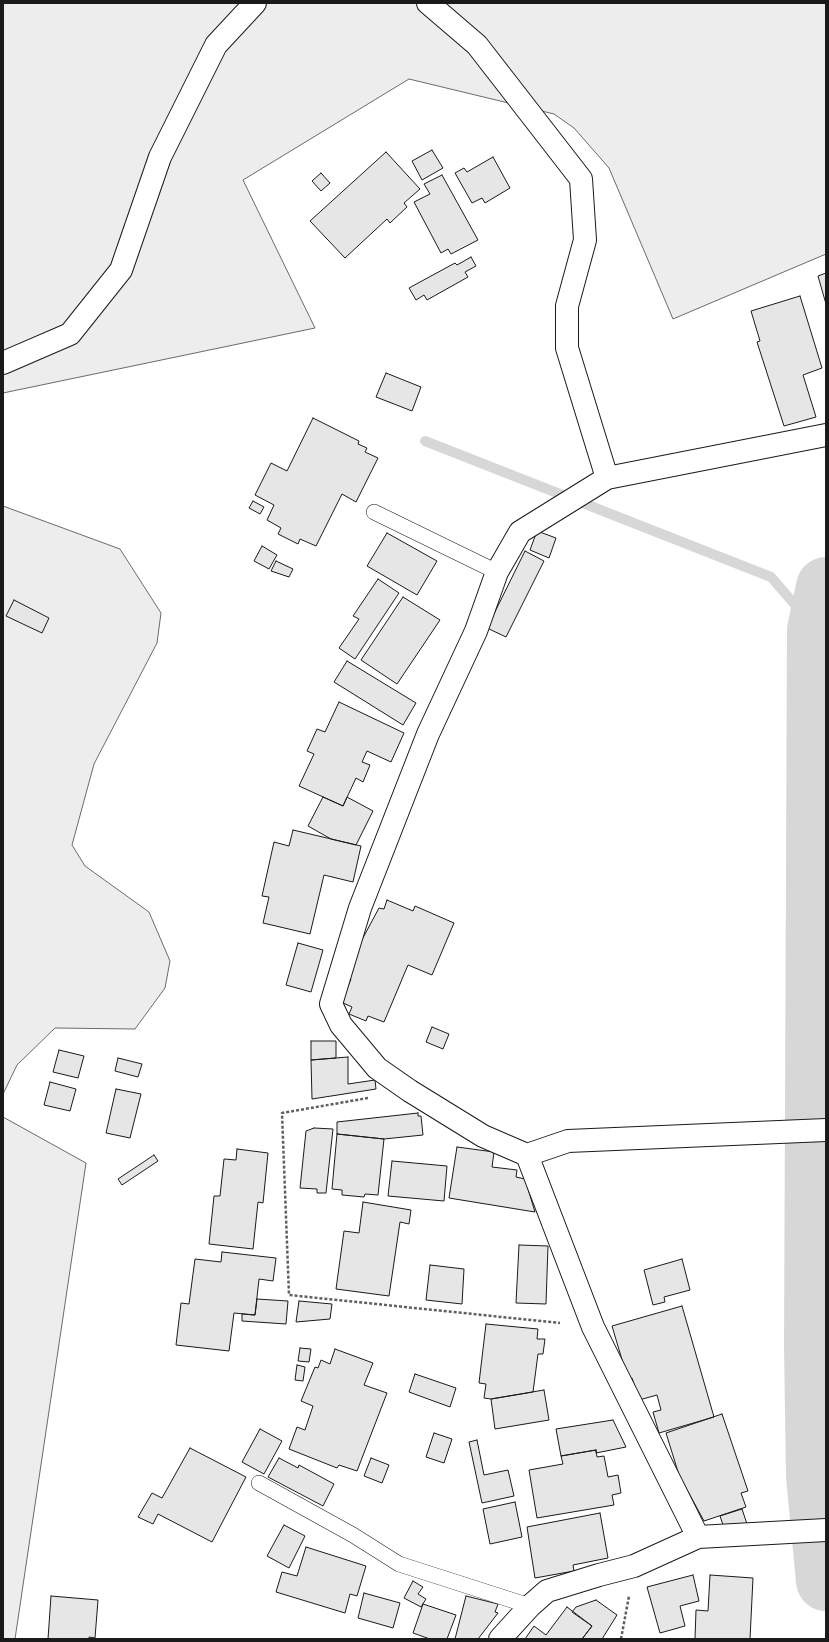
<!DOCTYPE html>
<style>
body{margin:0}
#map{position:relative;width:829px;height:1642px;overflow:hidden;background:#fff;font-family:Raleway,sans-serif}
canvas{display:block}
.frame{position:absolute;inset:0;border:4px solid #1a1a1a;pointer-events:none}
</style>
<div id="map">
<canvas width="829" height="1642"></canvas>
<div class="frame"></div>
</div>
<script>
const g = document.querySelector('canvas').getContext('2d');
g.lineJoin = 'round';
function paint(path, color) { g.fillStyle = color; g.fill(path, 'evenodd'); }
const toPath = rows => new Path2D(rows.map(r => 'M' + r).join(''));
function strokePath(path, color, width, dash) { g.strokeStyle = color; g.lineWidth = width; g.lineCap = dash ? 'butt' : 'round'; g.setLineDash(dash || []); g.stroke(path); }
const built = toPath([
 [3,3,826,3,826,254,673,319,609,168,574,128,554,114,409,79,243,180,315,328,3,393,3,3],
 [3,506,120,549,161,613,157,643,94,764,72,845,85,866,149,912,170,961,165,988,135,1029,55,1028,17,1065,3,1094,3,506],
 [3,1117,86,1163,15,1639,3,1639,3,1117]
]);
paint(built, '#ededed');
strokePath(built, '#6a6a6a', 1);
strokePath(toPath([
 [425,441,771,577,817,630]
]), '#d7d7d7', 10);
strokePath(toPath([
 [826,587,817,630,814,1347,816,1476,826,1581]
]), '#d7d7d7', 60);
const building = toPath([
 [432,150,443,168,422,180,412,161,432,150],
 [386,152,420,189,404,203,407,207,390,223,387,219,345,258,310,221,386,152],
 [493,157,510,188,485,203,482,198,472,203,455,173,464,168,467,172,493,157],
 [321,173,330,183,321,191,312,181,321,173],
 [442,175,478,240,451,254,448,249,441,253,414,202,430,194,424,184,442,175],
 [471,257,476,266,465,272,468,277,427,300,424,295,416,300,409,288,455,263,457,265,471,257],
 [826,273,826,304,818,276,826,273],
 [800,296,822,368,803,375,816,417,784,426,757,342,760,341,751,311,800,296],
 [386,373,421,387,412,411,376,397,386,373],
 [313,418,359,441,358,444,367,448,365,452,378,458,356,502,342,494,316,546,300,539,298,544,278,534,281,528,267,520,274,505,255,495,271,463,287,471,313,418],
 [253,501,264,507,260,514,249,508,253,501],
 [537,531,556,538,549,558,530,550,537,531],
 [387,533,437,561,417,595,367,566,387,533],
 [262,546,277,555,269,569,254,561,262,546],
 [525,551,544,561,506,637,487,628,525,551],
 [276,561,293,569,289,577,271,571,276,561],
 [378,579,399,593,355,659,339,648,359,619,353,616,378,579],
 [403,597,440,620,397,684,361,660,403,597],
 [14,600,49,618,42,633,6,616,14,600],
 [347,661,416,703,403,725,334,682,347,661],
 [339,702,404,733,391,762,367,751,362,762,370,765,363,782,356,778,343,806,299,786,314,754,307,751,317,729,325,732,339,702],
 [323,797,343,806,347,797,373,811,356,845,331,839,308,826,323,797],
 [293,830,361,846,353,882,324,875,310,934,263,923,269,897,262,896,274,842,289,846,293,830],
 [387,900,413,911,415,906,454,923,432,975,408,965,384,1022,368,1016,366,1021,349,1014,352,1007,341,1002,351,979,346,977,357,949,379,908,384,909,387,900],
 [298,943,323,950,311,992,286,985,298,943],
 [432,1027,449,1034,443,1049,426,1042,432,1027],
 [311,1041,336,1041,336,1058,311,1060,311,1041],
 [59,1050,84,1056,78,1078,53,1072,59,1050],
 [348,1057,348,1084,375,1080,376,1089,312,1099,311,1060,348,1057],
 [118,1058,142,1064,138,1077,115,1071,118,1058],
 [50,1082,76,1089,70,1111,44,1105,50,1082],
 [116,1089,141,1094,130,1138,106,1133,116,1089],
 [418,1113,418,1116,421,1116,423,1135,384,1139,337,1134,337,1122,418,1113],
 [314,1128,333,1129,326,1193,317,1193,317,1189,300,1188,306,1131,314,1128],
 [337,1134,384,1139,378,1195,365,1194,364,1197,342,1195,342,1190,332,1189,337,1134],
 [457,1147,494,1152,492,1167,517,1170,516,1177,525,1179,535,1212,449,1198,457,1147],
 [237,1149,268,1153,263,1203,258,1202,253,1249,209,1244,214,1196,220,1196,224,1159,236,1160,237,1149],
 [154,1155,158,1161,122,1185,118,1179,154,1155],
 [392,1161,447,1166,444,1201,388,1196,392,1161],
 [363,1202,411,1210,409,1224,400,1222,389,1296,336,1289,344,1231,359,1233,363,1202],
 [519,1245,548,1246,546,1304,516,1303,519,1245],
 [222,1252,276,1258,273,1281,259,1279,255,1315,234,1313,229,1351,176,1345,181,1303,189,1304,195,1259,221,1262,222,1252],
 [682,1259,690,1290,664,1297,665,1302,653,1305,644,1270,682,1259],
 [430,1265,464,1269,462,1304,426,1300,430,1265],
 [257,1299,288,1301,286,1324,242,1321,242,1314,255,1315,257,1299],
 [299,1301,332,1304,330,1319,296,1322,299,1301],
 [682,1306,714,1417,659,1433,653,1412,661,1410,657,1395,639,1400,632,1378,628,1380,612,1326,682,1306],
 [486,1324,538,1329,537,1339,545,1339,543,1354,538,1354,533,1392,491,1399,484,1398,486,1384,479,1383,486,1324],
 [300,1348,311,1349,309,1362,298,1361,300,1348],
 [335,1349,373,1363,364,1385,387,1393,357,1471,339,1465,337,1468,289,1449,297,1427,305,1430,313,1406,301,1401,315,1367,318,1368,321,1360,330,1364,335,1349],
 [297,1365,305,1367,303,1381,295,1380,297,1365],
 [415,1374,456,1388,450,1407,409,1392,415,1374],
 [544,1390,549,1420,495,1429,491,1399,544,1390],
 [722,1414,748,1491,741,1493,746,1507,704,1521,679,1475,666,1433,722,1414],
 [613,1420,626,1447,596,1453,596,1450,561,1456,556,1429,613,1420],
 [260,1429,282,1441,264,1474,242,1462,260,1429],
 [434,1433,452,1439,444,1463,426,1457,434,1433],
 [477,1440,484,1475,508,1470,514,1496,482,1503,469,1442,477,1440],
 [190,1448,246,1477,212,1542,158,1514,153,1524,138,1517,152,1493,162,1498,190,1448],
 [596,1450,597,1457,604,1456,608,1477,618,1475,621,1493,612,1495,614,1505,537,1518,529,1470,563,1464,561,1456,596,1450],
 [279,1458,298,1468,299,1465,334,1484,323,1506,268,1477,279,1458],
 [371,1458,389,1465,382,1483,364,1476,371,1458],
 [515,1502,522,1537,490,1544,483,1509,515,1502],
 [742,1509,748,1527,726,1534,720,1516,742,1509],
 [600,1513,608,1558,573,1565,574,1571,535,1578,527,1527,600,1513],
 [284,1525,305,1536,289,1568,267,1556,284,1525],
 [306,1547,366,1566,357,1596,350,1594,345,1613,276,1592,282,1572,297,1576,306,1547],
 [693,1575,699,1601,680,1606,685,1626,660,1633,647,1587,693,1575],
 [710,1575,753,1578,750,1639,695,1639,696,1610,708,1611,710,1575],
 [413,1581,423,1587,418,1594,426,1599,421,1607,404,1598,413,1581],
 [364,1593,400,1603,393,1628,358,1618,364,1593],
 [51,1596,98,1600,95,1638,89,1637,89,1639,48,1639,51,1596],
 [466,1596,498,1604,495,1612,498,1613,478,1639,455,1639,466,1596],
 [596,1600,617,1615,602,1639,582,1639,592,1626,572,1612,576,1607,596,1600],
 [423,1604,456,1615,447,1639,430,1639,413,1633,423,1604],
 [567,1607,592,1626,582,1639,525,1639,534,1626,546,1635,567,1607]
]);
paint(building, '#e6e6e6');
strokePath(building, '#1a1a1a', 1);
const service = toPath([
 [374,512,497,572],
 [259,1483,353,1535,399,1564,530,1606]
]);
const minor = toPath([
 [428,3,477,45,581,179,585,240,567,306,567,348,607,478],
 [3,363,70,334,121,270,160,157,216,45,255,3],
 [527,1155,568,1141,826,1130],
 [698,1537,593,1327,527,1155,483,1136,410,1091,377,1068,341,1025,331,1004,360,908,428,734,476,631,497,572,520,532,607,478,826,435],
 [500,1639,530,1606,547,1591,599,1575,634,1566,698,1537,826,1530]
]);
strokePath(service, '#1a1a1a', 16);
strokePath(minor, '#1a1a1a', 24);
strokePath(toPath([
 [368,1098,282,1113,289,1295,560,1323],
 [621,1639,629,1596]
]), '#5f5f5f', 2.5, [3, 2]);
strokePath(service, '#fff', 15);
strokePath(minor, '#fff', 22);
</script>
